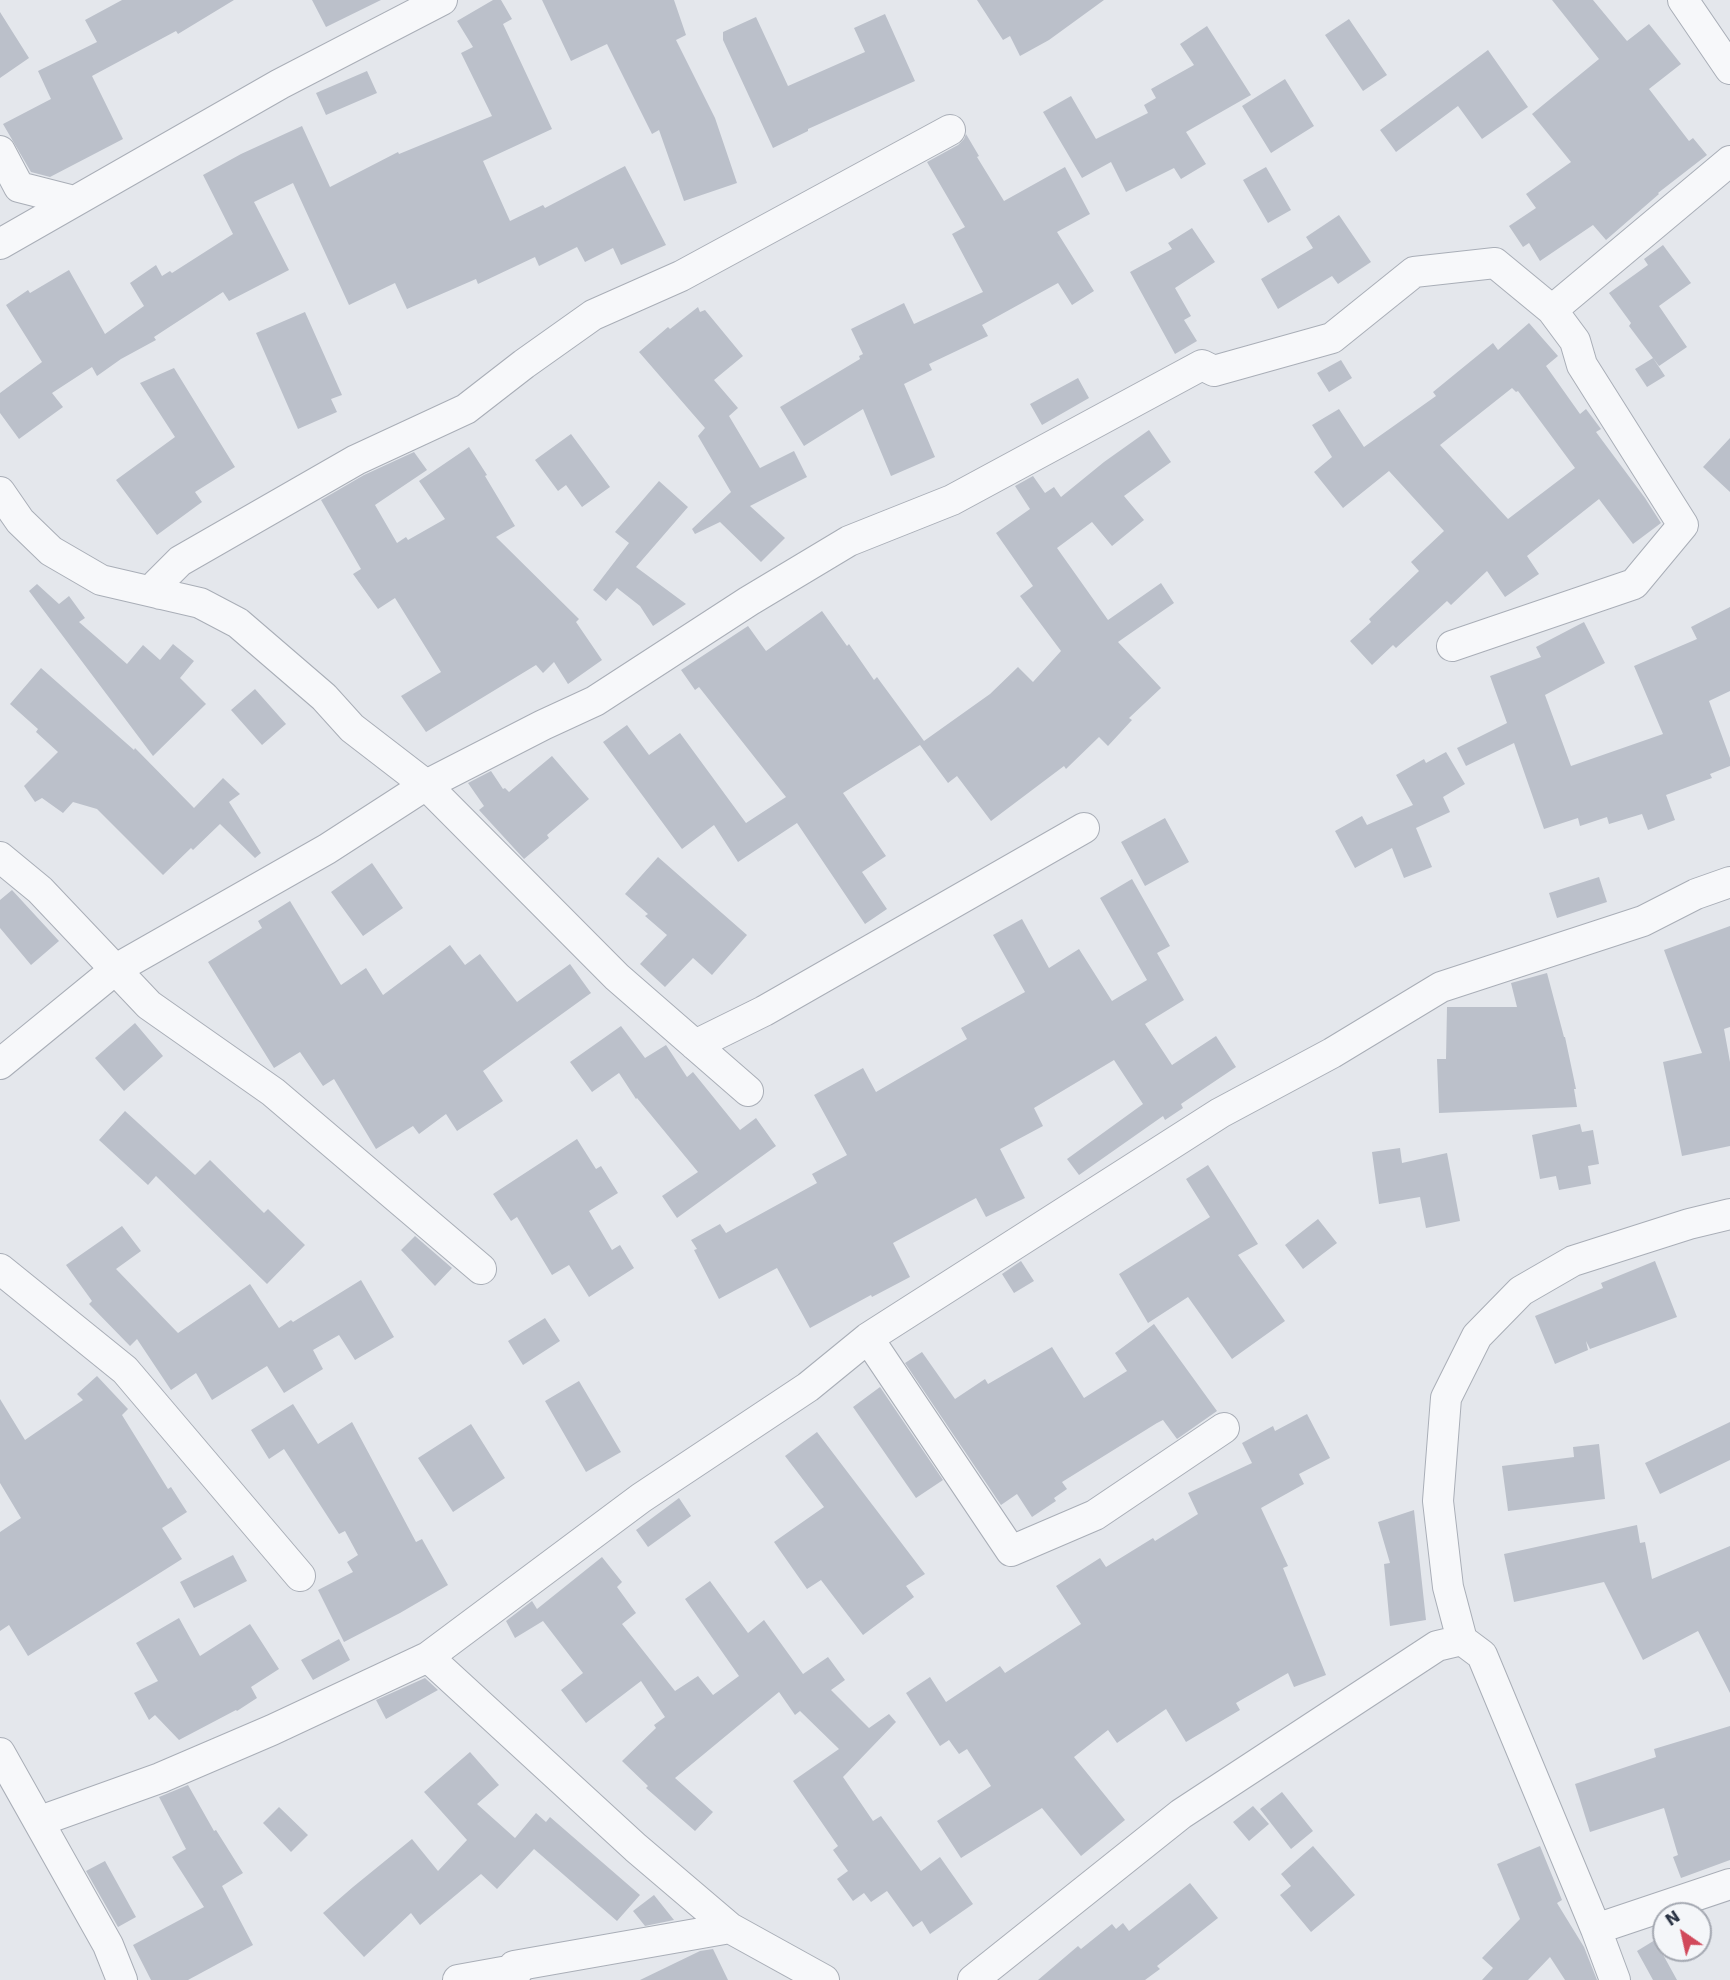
<!DOCTYPE html>
<style>
body{margin:0}
#map{position:relative;width:1730px;height:1980px;overflow:hidden;background:#e4e7ec;font-family:"DejaVu Sans",sans-serif}
canvas{display:block}
.north{position:absolute;left:1652px;top:1902px;width:60px;height:60px;box-sizing:border-box;background:#f4f6f9;border:2px solid #a4a8b1;border-radius:50%;rotate:326deg;font-size:16px;font-weight:700;line-height:24px;text-align:center;color:#2b3445}
.north::after{content:'';display:block;margin:auto;width:21px;height:27px;background:#d1495b;clip-path:polygon(50% 0,100% 100%,50% 72%,0 100%)}
</style>
<div id="map">
<canvas width="1730" height="1980"></canvas>
<div class="north">N</div>
</div>
<script>
const g = document.querySelector('canvas').getContext('2d');
g.lineJoin = 'round';
function paint(path, color) { g.fillStyle = color; g.fill(path, 'evenodd'); }
const toPath = rows => new Path2D(rows.map(r => 'M' + r).join(''));
function strokePath(path, color, width, dash) { g.strokeStyle = color; g.lineWidth = width; g.lineCap = dash ? 'butt' : 'round'; g.setLineDash(dash || []); g.stroke(path); }
paint(toPath([
 [122,0,234,0,178,34,176,31,92,76,123,139,50,177,31,172,3,124,51,99,38,71,97,42,85,20],
 [312,0,381,0,326,27],
 [493,0,501,0,512,19,503,24,552,129,483,161,510,221,543,205,545,208,625,166,666,245,621,265,613,248,585,262,577,247,539,266,535,257,478,284,476,279,407,309,395,283,349,305,293,183,254,202,289,270,229,301,223,292,154,337,156,340,121,359,97,376,92,367,52,393,63,407,19,439,0,413,0,393,42,362,6,305,28,290,30,293,69,270,105,334,144,306,130,283,156,265,162,276,170,271,172,273,233,234,203,175,241,154,302,126,330,187,398,152,399,154,492,116,461,53,473,47,457,21],
 [542,0,674,0,686,35,676,40,715,118,737,183,684,201,659,130,652,134,607,44,571,61],
 [977,0,1104,0,1049,40,1020,56,1010,36,1003,40],
 [1552,0,1593,0,1627,41,1649,24,1681,64,1649,89,1689,141,1693,138,1707,155,1658,193,1659,194,1606,240,1593,225,1540,261,1529,243,1523,247,1509,226,1536,208,1526,194,1571,162,1532,114,1599,59],
 [0,12,29,58,0,78],
 [885,14,915,81,808,129,808,131,773,148,723,40,723,32,756,17,788,86,865,52,854,28],
 [1349,19,1387,75,1363,91,1325,35],
 [1207,26,1251,95,1186,132,1206,164,1181,179,1174,168,1126,192,1111,162,1082,178,1043,112,1071,96,1096,139,1148,113,1144,105,1156,98,1151,89,1194,65,1180,44],
 [1488,50,1528,107,1482,139,1458,106,1396,152,1380,130],
 [367,71,377,93,326,115,316,93],
 [1285,79,1314,126,1271,153,1242,106],
 [966,134,979,156,977,157,1004,201,1065,167,1090,214,1057,232,1094,291,1072,305,1058,283,982,325,988,336,929,364,932,370,904,384,935,457,891,476,863,409,804,446,780,407,860,359,859,356,863,354,851,329,904,303,914,324,983,292,952,234,965,227,927,162,958,145,964,139],
 [1266,167,1291,210,1268,223,1243,180],
 [1339,215,1371,262,1338,284,1332,276,1278,309,1261,279,1313,248,1306,237],
 [1192,228,1215,262,1175,288,1191,316,1184,320,1197,341,1175,354,1130,272,1172,249,1168,243],
 [1663,245,1691,283,1659,306,1687,347,1659,366,1629,326,1631,323,1609,293,1648,265,1644,259],
 [698,307,700,312,705,310,743,356,714,380,738,408,729,416,760,468,794,451,807,477,750,506,785,538,761,562,720,522,695,534,692,529,731,492,698,436,705,428,639,352,668,327,670,329],
 [305,312,342,395,331,399,337,412,298,429,256,333],
 [1529,323,1558,356,1546,366,1580,414,1586,409,1601,429,1596,432,1645,498,1661,523,1633,544,1599,499,1527,556,1539,574,1505,597,1487,571,1451,605,1447,601,1396,648,1393,645,1372,665,1350,641,1371,622,1369,619,1419,571,1411,562,1444,531,1389,471,1343,508,1314,472,1332,457,1312,425,1339,409,1364,447,1436,396,1433,392,1493,343,1498,350],
 [1512,388,1516,392,1518,391,1575,468,1508,519,1440,445],
 [1653,358,1665,376,1647,387,1635,369],
 [1341,360,1352,378,1329,392,1317,373],
 [174,368,235,467,195,492,202,502,157,535,116,480,175,437,140,383],
 [1078,378,1089,398,1042,425,1030,404],
 [1149,430,1171,462,1124,496,1144,520,1112,546,1092,522,1057,548,1108,620,1161,583,1174,603,1118,642,1161,688,1129,718,1132,720,1108,746,1099,737,1066,769,1064,766,991,821,957,776,948,783,920,745,843,793,886,856,862,872,887,909,865,924,797,823,738,862,714,825,682,849,603,742,627,725,649,755,680,733,746,823,786,797,699,687,695,690,681,670,748,626,766,651,822,611,847,646,849,644,874,680,877,677,924,741,990,694,1018,667,1033,682,1061,651,1020,596,1033,586,996,533,1030,509,1015,486,1033,476,1045,493,1054,487,1061,497,1104,462],
 [571,434,610,487,582,507,566,485,558,491,535,460],
 [1730,438,1730,492,1703,467],
 [469,447,487,475,485,476,515,526,496,537,579,619,576,622,602,660,568,684,554,662,543,673,536,665,426,732,401,696,441,672,395,598,378,609,353,574,361,569,321,500,364,475,414,452,427,470,375,505,397,543,406,537,408,540,445,519,419,481],
 [659,481,688,507,636,567,686,604,653,626,640,606,617,588,606,601,593,590,629,543,615,532],
 [37,584,59,604,69,596,85,618,79,622,127,664,143,645,160,660,173,644,194,661,180,678,206,704,153,756,29,591],
 [1730,607,1730,691,1709,701,1730,758,1730,766,1710,774,1712,778,1666,795,1675,820,1648,830,1642,814,1609,824,1607,817,1580,826,1578,818,1544,829,1514,743,1466,766,1457,748,1507,723,1490,676,1541,657,1536,647,1584,622,1605,663,1545,695,1571,766,1663,734,1634,666,1697,639,1691,627],
 [41,668,134,750,135,748,194,808,223,778,240,794,229,802,261,853,255,858,220,824,193,850,191,848,163,875,97,809,73,802,63,813,42,798,35,802,24,786,58,752,36,732,38,729,10,704],
 [255,689,286,724,262,745,231,710],
 [1446,752,1465,784,1443,797,1450,812,1416,828,1432,867,1404,878,1392,848,1355,868,1335,831,1362,816,1367,825,1413,805,1396,775,1424,759,1426,763],
 [552,756,589,799,547,835,549,838,524,859,479,810,484,806,468,783,491,771,503,789,505,788,509,792],
 [1165,818,1189,862,1145,886,1121,842],
 [658,857,747,935,712,975,693,958,665,987,640,964,667,935,645,916,648,914,625,894],
 [372,863,403,908,363,936,331,892],
 [1599,877,1607,902,1557,918,1549,893],
 [1132,879,1170,946,1157,953,1184,1000,1145,1024,1172,1065,1216,1036,1236,1067,1181,1104,1183,1108,1165,1120,1163,1116,1079,1175,1067,1159,1143,1104,1114,1060,1034,1108,1043,1126,1000,1149,1025,1198,986,1217,976,1198,893,1243,910,1277,872,1297,871,1295,810,1328,777,1268,719,1299,694,1250,697,1249,691,1240,720,1224,726,1233,817,1183,812,1174,847,1155,814,1095,863,1068,876,1092,967,1039,961,1028,1025,992,993,935,1022,919,1049,968,1079,949,1112,1001,1147,980,1100,898],
 [12,890,59,941,31,965,0,928,0,900],
 [290,901,341,985,366,968,383,995,450,945,465,965,480,954,517,1002,570,964,591,993,483,1071,503,1101,457,1131,446,1114,419,1134,413,1126,376,1149,334,1079,323,1086,300,1052,274,1068,208,962,262,928,258,921],
 [1730,926,1730,1027,1724,1029,1730,1062,1730,1146,1682,1156,1663,1062,1702,1053,1664,950],
 [1547,973,1564,1037,1565,1037,1576,1089,1574,1089,1577,1107,1439,1113,1437,1059,1446,1059,1447,1007,1517,1007,1511,983],
 [135,1023,163,1056,124,1091,95,1058],
 [621,1026,645,1058,666,1045,687,1077,693,1072,740,1130,756,1118,776,1146,677,1218,662,1196,698,1172,637,1098,636,1099,619,1073,592,1092,570,1062],
 [125,1111,195,1175,210,1160,264,1213,268,1209,305,1245,267,1284,156,1176,148,1185,99,1140],
 [1580,1124,1582,1132,1593,1130,1599,1164,1588,1166,1591,1184,1559,1190,1556,1176,1540,1179,1532,1135],
 [577,1139,596,1169,601,1166,618,1193,589,1211,612,1250,620,1245,634,1268,589,1297,569,1265,552,1275,517,1217,511,1221,493,1194],
 [1400,1148,1402,1163,1447,1153,1460,1221,1426,1228,1420,1197,1379,1204,1372,1152],
 [1208,1165,1258,1244,1238,1255,1285,1321,1232,1359,1188,1297,1148,1323,1119,1274,1210,1217,1186,1179],
 [1318,1219,1337,1243,1303,1269,1285,1245],
 [122,1226,141,1251,116,1269,178,1333,250,1284,279,1328,291,1320,293,1322,361,1280,394,1337,355,1360,339,1335,313,1350,323,1369,284,1393,267,1366,212,1400,196,1373,171,1390,137,1339,130,1346,89,1304,92,1301,66,1265],
 [415,1236,452,1268,435,1286,401,1250],
 [1021,1261,1034,1281,1014,1293,1002,1274],
 [1655,1261,1677,1317,1590,1349,1586,1341,1588,1350,1555,1364,1535,1316,1603,1288,1601,1283],
 [545,1318,560,1341,523,1365,508,1341],
 [1154,1324,1217,1411,1177,1439,1163,1420,1157,1423,1062,1482,1067,1489,1054,1498,1056,1501,1032,1517,1017,1494,1001,1505,905,1363,922,1352,955,1399,985,1379,988,1384,1052,1347,1084,1398,1127,1371,1115,1353],
 [97,1376,128,1409,122,1415,168,1489,171,1487,187,1512,162,1528,182,1559,28,1656,9,1625,0,1631,0,1532,21,1518,0,1483,0,1399,25,1440,83,1400,77,1394],
 [579,1381,621,1452,586,1472,545,1401],
 [880,1387,943,1480,916,1498,853,1407],
 [293,1404,318,1444,352,1422,416,1542,422,1539,448,1585,400,1613,344,1642,318,1590,353,1572,347,1562,358,1555,345,1531,339,1534,284,1449,269,1459,251,1430],
 [1307,1414,1330,1458,1299,1474,1304,1484,1261,1508,1288,1566,1283,1568,1326,1675,1294,1687,1288,1673,1236,1703,1240,1710,1186,1742,1166,1709,1117,1743,1108,1730,1074,1757,1125,1820,1081,1856,1042,1808,961,1858,937,1821,991,1786,967,1749,959,1754,949,1740,940,1746,906,1693,930,1677,946,1702,1000,1666,1005,1673,1081,1624,1056,1586,1100,1558,1106,1567,1153,1538,1155,1541,1198,1514,1188,1493,1252,1463,1242,1443,1273,1426,1275,1431],
 [1730,1422,1730,1460,1660,1494,1645,1463],
 [471,1424,505,1478,453,1512,418,1458],
 [817,1432,925,1574,906,1586,914,1597,863,1635,821,1580,807,1589,774,1542,824,1507,785,1456],
 [1599,1444,1605,1499,1508,1511,1502,1466,1574,1457,1573,1447],
 [679,1498,691,1516,648,1547,636,1530],
 [1414,1510,1426,1620,1390,1626,1384,1564,1390,1563,1378,1522],
 [1637,1525,1640,1543,1645,1542,1652,1579,1730,1546,1730,1693,1698,1631,1643,1660,1604,1582,1514,1602,1504,1554],
 [233,1555,247,1581,194,1608,180,1582],
 [602,1557,622,1582,617,1587,636,1613,622,1624,675,1691,698,1676,713,1695,739,1676,685,1599,710,1581,748,1633,764,1620,803,1674,828,1657,845,1680,831,1690,869,1728,889,1714,896,1722,843,1777,873,1821,881,1816,921,1871,940,1857,973,1904,930,1934,922,1921,913,1927,887,1891,871,1902,864,1893,853,1901,837,1879,848,1871,833,1850,838,1846,793,1781,839,1749,800,1711,795,1715,779,1692,675,1778,713,1812,695,1831,646,1788,648,1786,622,1761,656,1728,654,1725,665,1717,641,1681,586,1723,561,1690,583,1673,543,1621,515,1638,506,1621,532,1601,537,1609],
 [179,1618,200,1656,250,1624,279,1669,251,1687,257,1698,237,1711,236,1710,179,1740,155,1715,149,1720,134,1693,158,1681,136,1643],
 [339,1639,350,1660,313,1680,301,1660],
 [425,1678,438,1690,386,1719,376,1700],
 [1730,1726,1730,1860,1681,1878,1673,1857,1678,1855,1664,1808,1590,1832,1575,1784,1656,1757,1654,1749],
 [470,1752,499,1785,477,1804,515,1838,536,1813,546,1822,550,1817,640,1895,617,1921,534,1849,497,1889,481,1874,420,1925,411,1913,364,1957,323,1913,353,1887,412,1839,438,1871,467,1840,424,1792],
 [188,1785,214,1831,216,1830,243,1873,222,1886,253,1945,188,1980,151,1980,133,1945,204,1907,172,1857,186,1849,159,1797],
 [1282,1792,1313,1831,1291,1849,1260,1809],
 [1253,1806,1269,1824,1249,1841,1233,1822],
 [279,1807,308,1835,291,1852,263,1823],
 [1313,1846,1355,1895,1311,1932,1280,1895,1291,1886,1281,1874],
 [1540,1846,1562,1900,1557,1903,1584,1947,1597,1980,1565,1980,1550,1957,1528,1980,1482,1980,1493,1968,1482,1958,1520,1919,1497,1864],
 [105,1861,136,1917,118,1927,86,1871],
 [1190,1883,1218,1918,1157,1966,1160,1969,1145,1980,1038,1980,1078,1946,1081,1949,1112,1924,1116,1929,1123,1923,1129,1931],
 [654,1895,674,1920,645,1926,633,1911],
 [1655,1940,1677,1980,1653,1980,1637,1951],
 [713,1949,728,1980,640,1980,700,1951]
]), '#bbc0ca');
const minor = toPath([
 [1683,0,1730,69],
 [0,151,19,187,74,201],
 [0,244,280,84,442,0],
 [0,492,20,521,51,551,101,580,200,603,238,623,324,697,352,728,426,785,617,977,748,1091],
 [160,594,157,584,180,561,356,460,466,409,524,364,593,315,681,276,950,130],
 [1452,646,1634,584,1683,525,1582,365,1575,341,1552,310,1730,161],
 [0,857,40,890,149,1005,273,1092,481,1269],
 [695,1045,764,1011,1084,828],
 [0,1064,116,969,327,849,426,785,543,725,595,701,749,601,849,541,952,500,1202,365,1214,371,1332,338,1414,272,1495,263,1552,310],
 [0,1269,125,1370,300,1576],
 [868,1338,1011,1551,1095,1515,1224,1428],
 [1462,1640,1448,1587,1438,1501,1446,1398,1477,1336,1521,1291,1573,1261,1689,1224,1730,1214],
 [428,1657,636,1848,730,1928,824,1980],
 [0,1753,108,1945,122,1980],
 [40,1821,160,1778,272,1730,428,1657,641,1498,808,1387,868,1338,1220,1113,1332,1053,1441,987,1643,921,1696,894,1730,882],
 [1596,1929,1730,1884],
 [458,1980,519,1969,514,1966,730,1928],
 [973,1980,1181,1814,1437,1646,1462,1640,1482,1655,1596,1929,1615,1980]
]);
strokePath(minor, '#a9aeb7', 32);
strokePath(minor, '#f7f8fa', 30);
</script>
